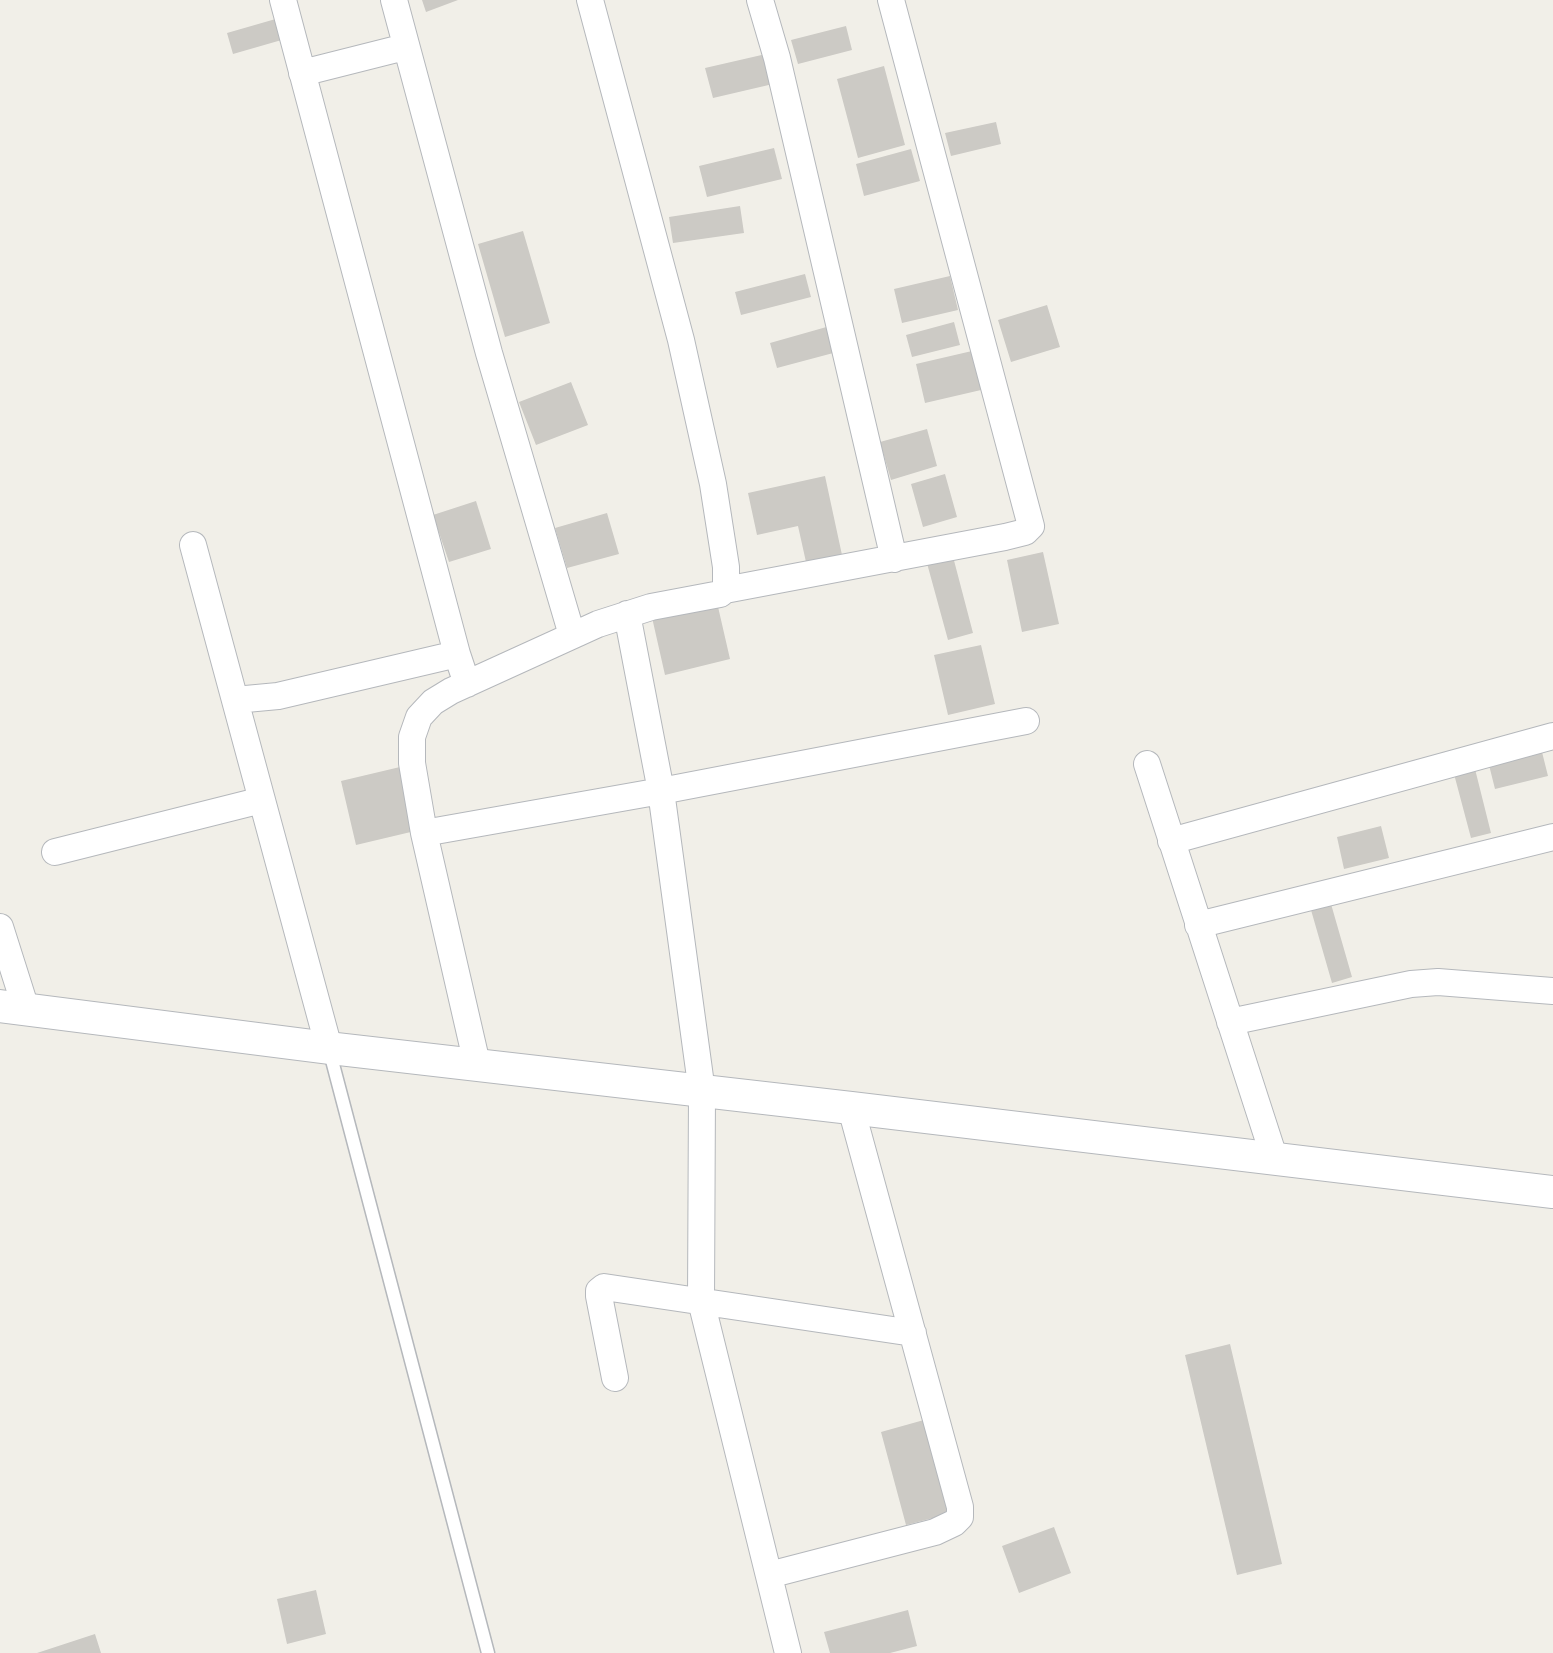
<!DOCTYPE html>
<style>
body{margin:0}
canvas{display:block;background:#f1efe8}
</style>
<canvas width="1553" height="1653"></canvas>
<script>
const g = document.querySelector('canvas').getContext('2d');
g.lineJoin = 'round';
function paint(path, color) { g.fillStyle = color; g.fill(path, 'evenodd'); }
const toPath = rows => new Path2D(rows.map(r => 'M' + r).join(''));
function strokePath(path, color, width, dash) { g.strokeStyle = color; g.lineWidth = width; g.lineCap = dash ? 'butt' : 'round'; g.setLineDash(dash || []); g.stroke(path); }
paint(toPath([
 [422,0,458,0,426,12],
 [286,16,292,37,233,54,227,33],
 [846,26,852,50,798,64,791,40],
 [766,54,773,84,713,98,705,68],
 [884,66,905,145,858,158,837,79],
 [996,122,1001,144,951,156,945,133],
 [774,148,782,179,707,197,699,166],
 [911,149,920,181,864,196,856,164],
 [740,206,744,233,673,243,669,217],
 [523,231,550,323,505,337,478,244],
 [805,274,811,297,741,315,735,292],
 [950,276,958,310,902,323,894,289],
 [1047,305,1060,347,1011,362,998,320],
 [954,322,960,345,912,357,906,335],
 [830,326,837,352,777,368,770,343],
 [972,351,981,390,925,403,916,364],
 [571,382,588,425,536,445,519,402],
 [927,429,937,466,891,480,880,442],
 [945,474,957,517,923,527,911,484],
 [825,476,842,555,806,562,798,526,757,535,748,493],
 [476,501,491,549,449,562,433,515],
 [607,513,619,554,567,568,555,528],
 [951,549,973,633,948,640,925,556],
 [1043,552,1059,624,1022,632,1007,560],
 [716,598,730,659,665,675,651,613],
 [981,645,995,704,948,715,934,655],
 [1540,744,1548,776,1495,789,1487,757],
 [400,767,415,831,356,845,341,781],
 [1475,769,1491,833,1471,838,1454,774],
 [1381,826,1389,858,1344,869,1337,837],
 [1329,897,1352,977,1332,983,1309,903],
 [1230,1344,1282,1564,1237,1575,1185,1355],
 [931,1418,956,1512,906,1525,881,1432],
 [1054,1527,1071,1573,1019,1593,1002,1546],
 [316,1590,326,1634,287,1644,277,1599],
 [908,1610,917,1646,890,1653,830,1653,824,1632],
 [95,1634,101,1653,37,1653]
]), '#cccac5');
const service = toPath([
 [329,1049,488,1653]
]);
const minor = toPath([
 [283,0,457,654,467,684],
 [394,0,489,353,572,635],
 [760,0,777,58,894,559],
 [302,73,405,47],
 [193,545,329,1048],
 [725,590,1005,537,1025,532,1031,526,891,0],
 [235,700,278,696,457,654],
 [1147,764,1275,1160],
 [424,833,661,791,627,614],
 [1171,841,1553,736],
 [55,852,262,800],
 [1198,925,1553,837],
 [0,927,26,1009],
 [1230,1022,1411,984,1438,982,1553,991],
 [477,1064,424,833,412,763,412,737,419,717,433,702,451,691,598,624,651,607,720,594,725,590,726,585,726,567,713,484,681,340,590,0],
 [615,1378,599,1296,599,1291,604,1287,913,1333],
 [769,1575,935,1532,954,1523,960,1517,960,1507,851,1108],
 [788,1653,701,1301,702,1092,661,791,1026,721]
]);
const tertiary = toPath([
 [0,1006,329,1048,851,1108,1553,1192]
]);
strokePath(service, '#b5b8bc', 15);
strokePath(minor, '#b5b8bc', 28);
strokePath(tertiary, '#b5b8bc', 34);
strokePath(service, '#fff', 12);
strokePath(minor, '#fff', 26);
strokePath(tertiary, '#fff', 32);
</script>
